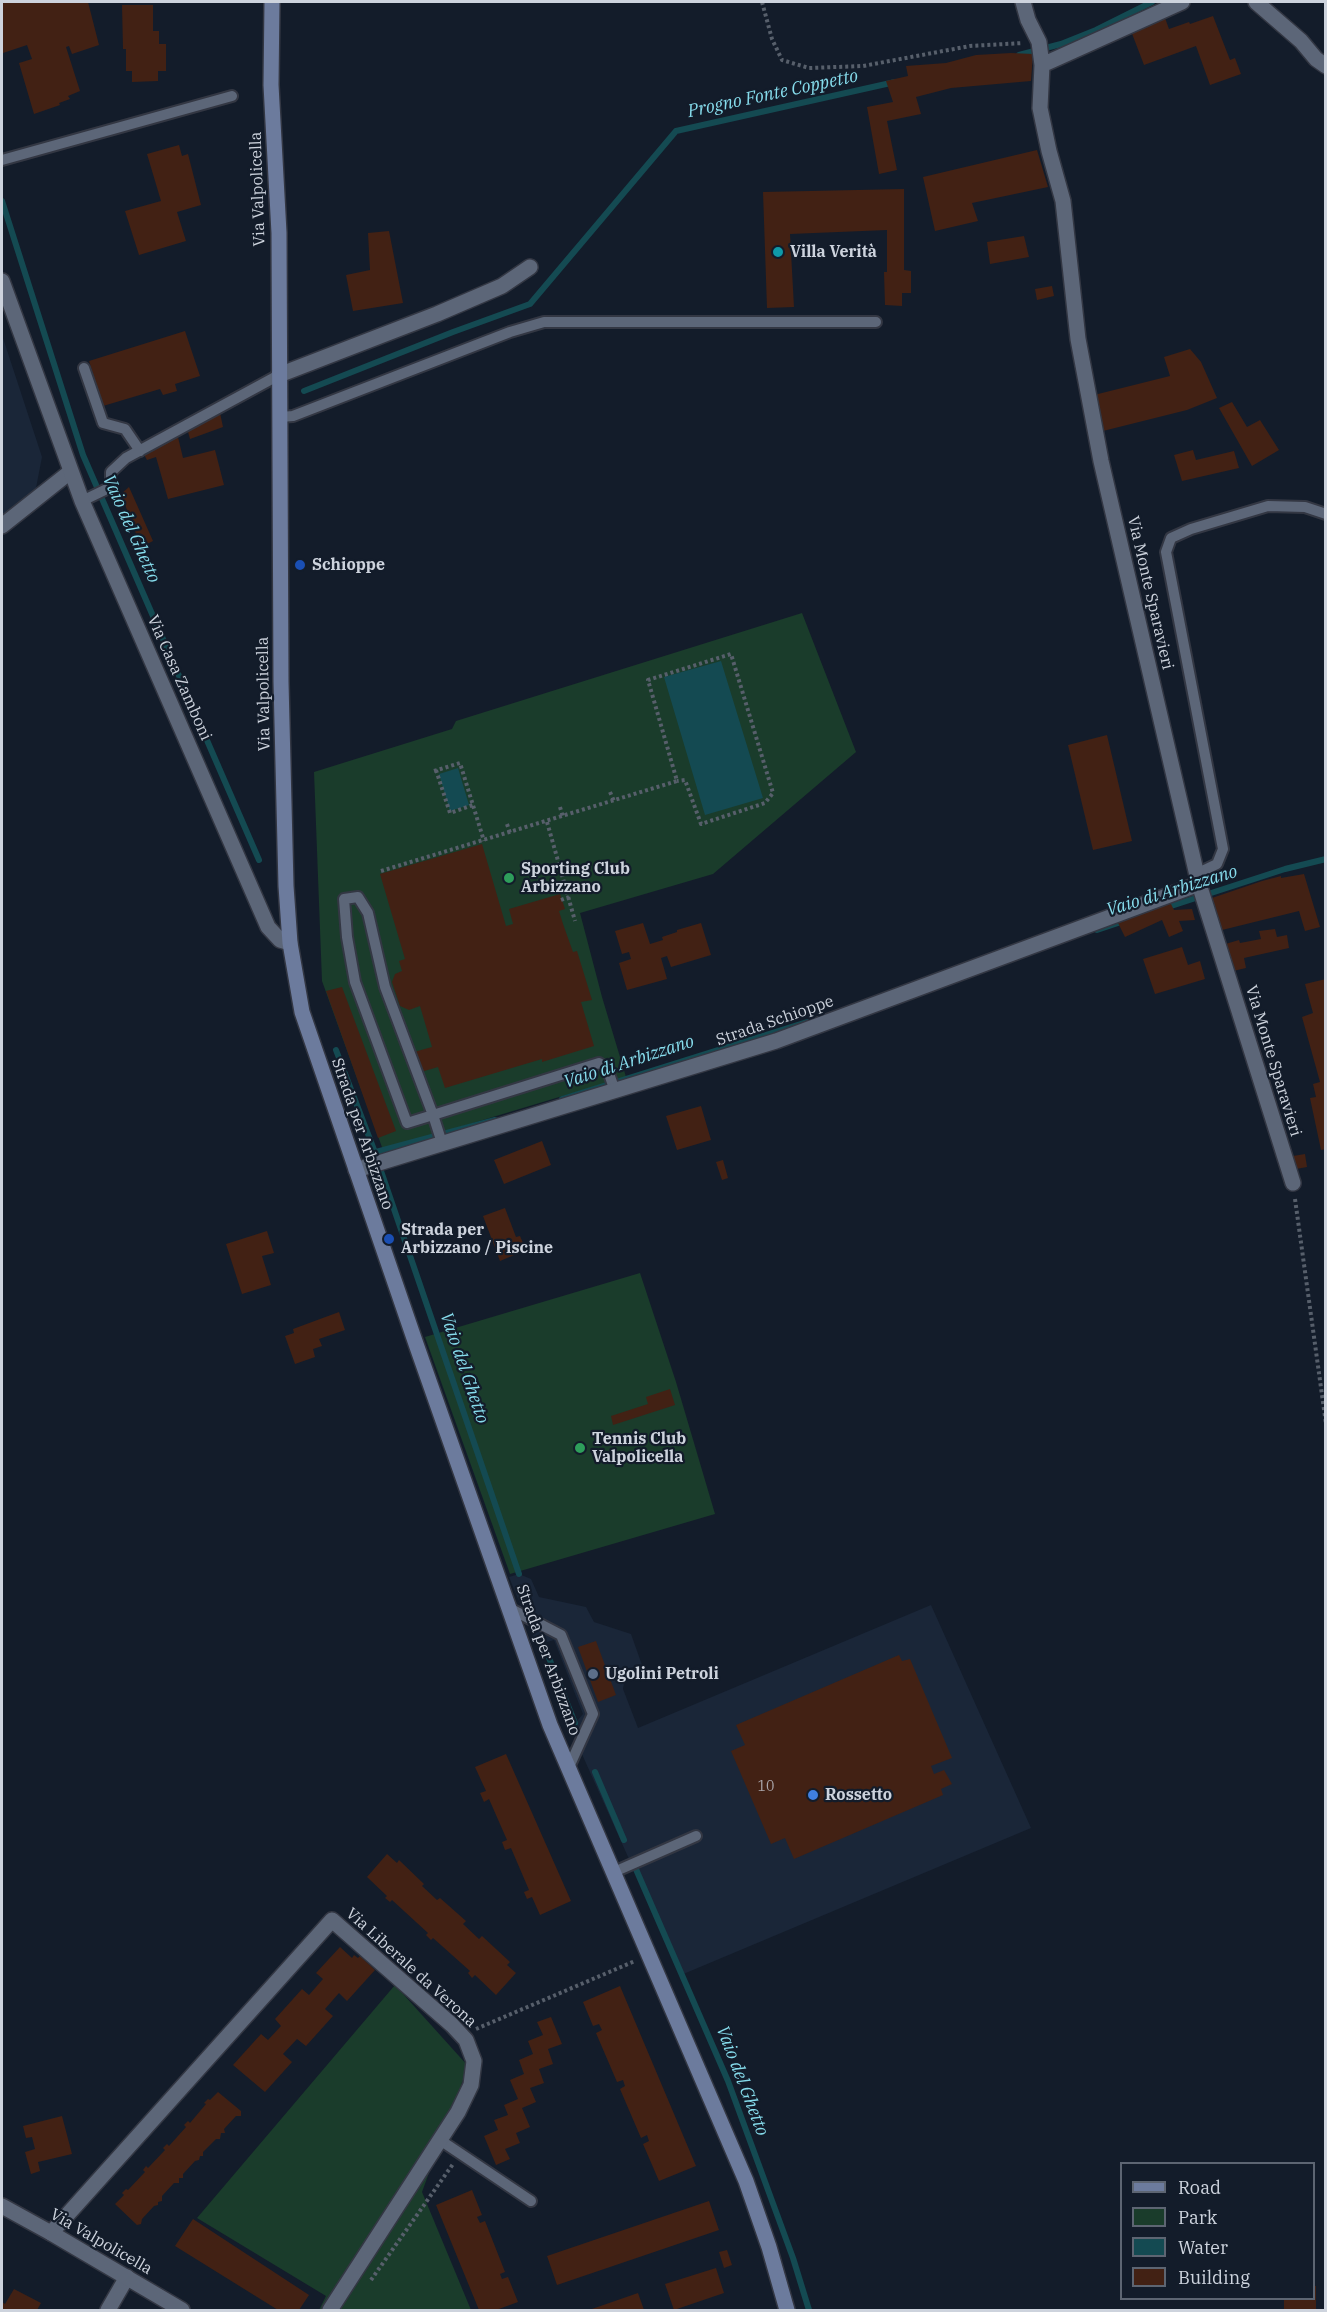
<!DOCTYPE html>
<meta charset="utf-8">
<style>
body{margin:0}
#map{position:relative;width:1327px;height:2312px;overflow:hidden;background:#131c2a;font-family:"IBM Plex Serif",serif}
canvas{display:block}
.frame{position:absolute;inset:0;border:3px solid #cdd3dd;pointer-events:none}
.legend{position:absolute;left:1120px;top:2162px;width:195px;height:138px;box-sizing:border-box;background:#131c2a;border:2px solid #5d6572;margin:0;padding:8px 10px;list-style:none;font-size:18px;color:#cdd3dd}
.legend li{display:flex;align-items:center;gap:12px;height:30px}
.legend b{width:30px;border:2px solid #5d6572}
</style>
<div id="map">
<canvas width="1327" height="2312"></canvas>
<div class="frame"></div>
<ul class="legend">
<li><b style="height:8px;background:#6c7b9d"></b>Road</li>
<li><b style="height:16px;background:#1a3c2b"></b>Park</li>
<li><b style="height:16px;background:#144a52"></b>Water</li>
<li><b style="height:16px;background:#422114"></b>Building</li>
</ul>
</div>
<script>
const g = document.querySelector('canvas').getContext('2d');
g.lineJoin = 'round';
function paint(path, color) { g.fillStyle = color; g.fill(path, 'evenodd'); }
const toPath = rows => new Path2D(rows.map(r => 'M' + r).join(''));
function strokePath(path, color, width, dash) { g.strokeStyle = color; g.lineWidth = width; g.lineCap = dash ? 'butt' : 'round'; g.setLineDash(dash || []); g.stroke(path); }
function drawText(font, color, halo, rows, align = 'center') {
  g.font = font + ' "IBM Plex Serif",serif'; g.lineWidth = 4.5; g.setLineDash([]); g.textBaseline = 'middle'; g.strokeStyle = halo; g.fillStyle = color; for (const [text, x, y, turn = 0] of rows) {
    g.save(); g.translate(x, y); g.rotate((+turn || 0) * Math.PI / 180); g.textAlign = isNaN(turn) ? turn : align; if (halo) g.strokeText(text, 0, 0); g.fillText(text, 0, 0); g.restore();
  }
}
paint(toPath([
 [2,335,42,457,36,488,2,518],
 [519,1574,531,1579,539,1597,586,1607,594,1622,631,1634,642,1665,626,1669,623,1689,638,1728,931,1605,1031,1828,681,1975,581,1752,572,1727,583,1714,554,1640,537,1645,509,1577]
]), '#1a2638');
paint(toPath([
 [802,613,856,752,713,874,580,913,602,997,626,1077,383,1150,322,981,314,772,452,729,456,721],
 [640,1273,676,1382,715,1514,510,1574,425,1337],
 [395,1985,468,2066,422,2192,471,2310,319,2310,326,2296,197,2218]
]), '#1a3c2b');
paint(toPath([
 [721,661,763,798,705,815,664,677],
 [458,768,469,805,450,811,439,774]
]), '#144a52');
strokePath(toPath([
 [1019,55,1061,44,1096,30,1152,2],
 [2,201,83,455,259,860],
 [304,391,453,332,530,304,676,131,895,82],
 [1165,908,1285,869,1326,859],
 [1097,930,1127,920],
 [336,1050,376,1155],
 [562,1099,807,1022],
 [376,1152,495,1120],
 [381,1171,519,1574],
 [543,1643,575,1723],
 [595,1772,624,1840],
 [635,1867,728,2081,793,2258,809,2310]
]), '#144a52', 6);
paint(toPath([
 [2,2,88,2,99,45,72,54,69,46,66,47,80,91,68,96,70,99,59,103,60,105,34,114,19,63,32,59,27,45,3,53],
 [122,5,153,5,153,31,159,31,159,44,166,44,166,71,158,71,158,81,132,82,132,71,126,71,126,49,123,49],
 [1213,16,1230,60,1235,58,1241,74,1210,85,1196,46,1144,65,1131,31,1165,18,1169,29,1189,22,1190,24],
 [1011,53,1033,54,1031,81,951,88,916,97,921,114,887,121,897,170,879,174,867,107,893,102,886,81,908,76,906,66,946,63,976,55],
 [179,145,182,156,188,154,201,205,177,212,186,241,139,255,125,211,161,201,147,154],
 [1037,150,1048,187,972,203,978,221,935,231,923,177],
 [904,189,904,270,911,271,911,293,902,293,902,306,885,305,884,272,887,272,887,230,790,234,794,307,767,308,763,192],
 [389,231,403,303,353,311,346,275,370,270,368,233],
 [1024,236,1029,257,990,264,987,242],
 [1052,286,1054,296,1037,300,1035,289],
 [185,331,200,376,175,384,177,391,163,395,160,389,103,406,89,361],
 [1190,349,1201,362,1217,398,1187,410,1103,431,1094,395,1170,376,1164,357],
 [1232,402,1247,427,1260,420,1279,450,1252,466,1219,408],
 [219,408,223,427,190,439,187,428],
 [177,433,183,458,215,450,224,485,168,499,156,457,147,460,142,451],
 [1193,450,1196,460,1234,451,1239,468,1182,481,1174,455],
 [129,487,153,541,141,547,121,494],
 [1107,735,1132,841,1093,850,1068,745],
 [482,844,506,926,513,924,509,909,560,894,565,909,559,911,563,924,573,952,577,951,592,1000,581,1002,594,1046,542,1062,542,1059,445,1088,438,1067,421,1072,414,1052,432,1047,420,1006,409,1010,400,1006,392,982,395,974,402,971,399,961,405,959,380,874],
 [1304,874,1320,927,1305,931,1299,911,1218,931,1209,899,1262,881,1281,876,1281,878],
 [1169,900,1174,910,1192,909,1195,920,1179,921,1183,931,1169,937,1162,920,1125,937,1118,923],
 [643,923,650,944,663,940,662,937,677,932,677,930,701,923,711,955,671,967,667,956,661,958,667,979,627,990,619,963,631,959,629,952,622,954,615,931],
 [1275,929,1277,937,1287,935,1289,948,1244,958,1246,968,1229,972,1222,945,1239,940,1240,943,1261,939,1259,931],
 [1182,947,1188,965,1200,961,1205,979,1155,994,1143,959],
 [1326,979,1326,1149,1321,1150,1310,1098,1316,1097,1313,1084,1320,1082,1302,1017,1313,1013,1305,984],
 [342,987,396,1131,378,1138,326,991],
 [701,1106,711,1140,677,1150,666,1116],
 [542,1141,551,1165,504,1184,494,1160],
 [1305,1154,1307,1167,1296,1169,1293,1156],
 [723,1160,728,1178,722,1180,716,1162],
 [505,1208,516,1237,520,1236,526,1250,500,1261,483,1216],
 [267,1231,274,1253,262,1256,271,1285,242,1294,226,1244],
 [339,1312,345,1330,319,1339,322,1346,313,1349,315,1357,295,1364,285,1336,294,1333,293,1329],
 [670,1389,675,1405,613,1425,611,1416,648,1404,646,1397],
 [596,1641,616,1695,598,1702,578,1647],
 [899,1655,902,1661,910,1659,952,1758,931,1766,934,1774,944,1770,952,1784,941,1789,943,1795,794,1859,785,1838,771,1844,731,1751,745,1745,736,1725],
 [506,1754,571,1901,540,1915,532,1897,527,1899,524,1892,529,1890,511,1848,505,1850,502,1842,507,1840,489,1799,484,1802,480,1793,486,1791,475,1767],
 [387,1854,397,1863,399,1860,424,1884,422,1886,437,1900,440,1898,466,1921,463,1924,479,1939,482,1936,510,1962,507,1965,516,1973,496,1995,475,1975,472,1978,468,1973,470,1971,433,1938,431,1940,426,1935,428,1933,392,1900,390,1902,385,1898,387,1896,367,1877],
 [340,1947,352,1958,354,1955,358,1958,360,1956,375,1970,347,2001,339,1993,325,2009,333,2016,306,2046,297,2039,283,2054,292,2062,265,2092,233,2065,261,2034,268,2040,281,2026,275,2019,302,1989,309,1995,323,1979,316,1973],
 [620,1986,696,2166,659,2181,643,2144,649,2141,647,2135,641,2138,620,2089,625,2086,623,2080,617,2082,596,2033,602,2030,599,2024,593,2026,583,2002],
 [551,2017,562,2044,548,2049,553,2064,539,2069,544,2083,530,2088,536,2102,522,2108,530,2127,516,2133,520,2143,505,2149,510,2159,496,2165,484,2136,498,2130,494,2120,508,2115,504,2105,518,2099,510,2080,524,2074,519,2060,533,2054,528,2041,543,2035,537,2022],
 [218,2092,241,2111,241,2116,236,2116,224,2129,225,2133,221,2133,220,2139,216,2139,203,2152,203,2156,200,2156,199,2160,195,2161,183,2174,183,2178,179,2178,179,2183,174,2183,162,2196,162,2201,158,2202,158,2205,154,2206,142,2219,141,2224,137,2225,115,2204,124,2195,122,2193,126,2189,128,2190,145,2172,143,2170,146,2166,148,2168,165,2150,163,2148,167,2144,169,2146,186,2127,184,2125,188,2121,190,2123,206,2104,204,2103,208,2099,210,2100],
 [62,2116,72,2154,38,2162,40,2171,31,2174,25,2152,35,2149,32,2137,26,2138,23,2126],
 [472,2190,482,2215,477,2217,480,2223,485,2221,505,2272,500,2274,502,2279,508,2277,518,2302,496,2310,479,2310,436,2205],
 [709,2201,719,2230,557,2285,547,2256],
 [193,2219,309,2295,299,2310,278,2310,175,2246],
 [727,2250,732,2265,724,2268,719,2252],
 [716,2268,724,2293,674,2310,665,2284],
 [1314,2286,1316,2286,1316,2309,1284,2309,1284,2298,1314,2298],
 [14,2289,41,2303,37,2310,2,2310,2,2302,5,2304],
 [638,2293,644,2310,589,2310]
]), '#422114');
const service = toPath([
 [2,160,232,96],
 [84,368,103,423,125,429,140,451],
 [280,417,293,416,510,332,544,322,876,322],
 [82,501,111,487,111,472,126,458,279,375],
 [1196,874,1217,864,1223,849,1166,552,1171,538,1191,529,1268,506,1305,507,1326,514],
 [442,1143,433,1115,407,1123,355,982,347,937,344,899,358,897,368,913,385,987,433,1115,599,1063,607,1068,615,1091],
 [509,1608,561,1635,593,1714,569,1767],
 [614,1872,696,1836],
 [440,2140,531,2201]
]);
const minor = toPath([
 [1023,2,1028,20,1039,42,1042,65,1040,108,1049,151,1063,201,1078,339,1101,461,1199,884,1293,1183],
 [1256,2,1301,41,1316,59,1326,66],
 [1042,65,1182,2],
 [279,375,437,314,502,286,530,267],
 [2,526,70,472],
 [356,1170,776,1041,1199,884],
 [51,2233,332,1920,452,2025,466,2040,474,2061,471,2085,458,2112,330,2310],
 [108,2310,127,2277]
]);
const tertiary = toPath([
 [2,281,82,501,268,927,280,940,290,943],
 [2,2206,51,2233,182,2310]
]);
const secondary = toPath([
 [272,2,271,85,279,233,281,682,286,886,290,943,302,1012,416,1344,550,1725,746,2181,769,2247,787,2310]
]);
strokePath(service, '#333743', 14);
strokePath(minor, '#333743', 18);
strokePath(tertiary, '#333743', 18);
strokePath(secondary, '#333743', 18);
strokePath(toPath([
 [762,2,772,39,782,60,809,68,863,66,970,46,1023,43],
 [436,770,450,813,473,805],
 [434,771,460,763,484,841],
 [610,792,614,801],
 [560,807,563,817],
 [547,822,575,921],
 [507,824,510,833],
 [381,871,677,781,648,680,731,654,773,793,765,803,701,824,685,780,677,781],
 [561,900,569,897],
 [1295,1199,1326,1424],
 [476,2029,635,1961],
 [371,2280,453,2164]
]), '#575f6b', 4, [3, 3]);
strokePath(service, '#5c6678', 10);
strokePath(minor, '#5c6678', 15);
strokePath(tertiary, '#5c6678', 15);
strokePath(secondary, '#6c7b9d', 15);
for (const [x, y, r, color] of [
 [778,252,6,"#0f9aa8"],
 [300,565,6,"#1a4fb4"],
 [509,878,6,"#2e9e5b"],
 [389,1239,6,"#1a4fb4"],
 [580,1448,6,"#2e9e5b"],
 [593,1674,6,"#5c6f8a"],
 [813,1795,6,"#3f7fe0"]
]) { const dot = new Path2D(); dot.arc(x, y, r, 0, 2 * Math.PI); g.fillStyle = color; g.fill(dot); strokePath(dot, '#131c2a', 2); }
drawText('14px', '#aaa6ab', null, [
 ["10",766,1787]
]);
drawText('16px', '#cdd3dd', '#131c2a', [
 ["Via Valpolicella",258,189,-92],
 ["Via Monte Sparavieri",1150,593,77],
 ["Via Casa Zamboni",179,678,66],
 ["Via Valpolicella",264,694,-91],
 ["Strada Schioppe",775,1021,-19],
 ["Via Monte Sparavieri",1273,1061,73],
 ["Strada per Arbizzano",362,1134,71],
 ["Strada per Arbizzano",548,1660,70],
 ["Via Liberale da Verona",411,1968,42],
 ["Via Valpolicella",101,2242,30]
]);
drawText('bold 16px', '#cdd3dd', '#131c2a', [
 ["Villa Verità",790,252],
 ["Schioppe",312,565],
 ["Sporting Club",521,869],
 ["Arbizzano",521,887],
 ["Strada per",401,1230],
 ["Arbizzano / Piscine",401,1248],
 ["Tennis Club",592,1439],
 ["Valpolicella",592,1457],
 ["Ugolini Petroli",605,1674],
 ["Rossetto",825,1795]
], 'left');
drawText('italic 18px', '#86dcec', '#131c2a', [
 ["Progno Fonte Coppetto",773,94,-12],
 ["Vaio del Ghetto",131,529,66],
 ["Vaio di Arbizzano",1172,891,-17],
 ["Vaio di Arbizzano",629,1062,-18],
 ["Vaio del Ghetto",464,1368,71],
 ["Vaio del Ghetto",742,2081,69]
]);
</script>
